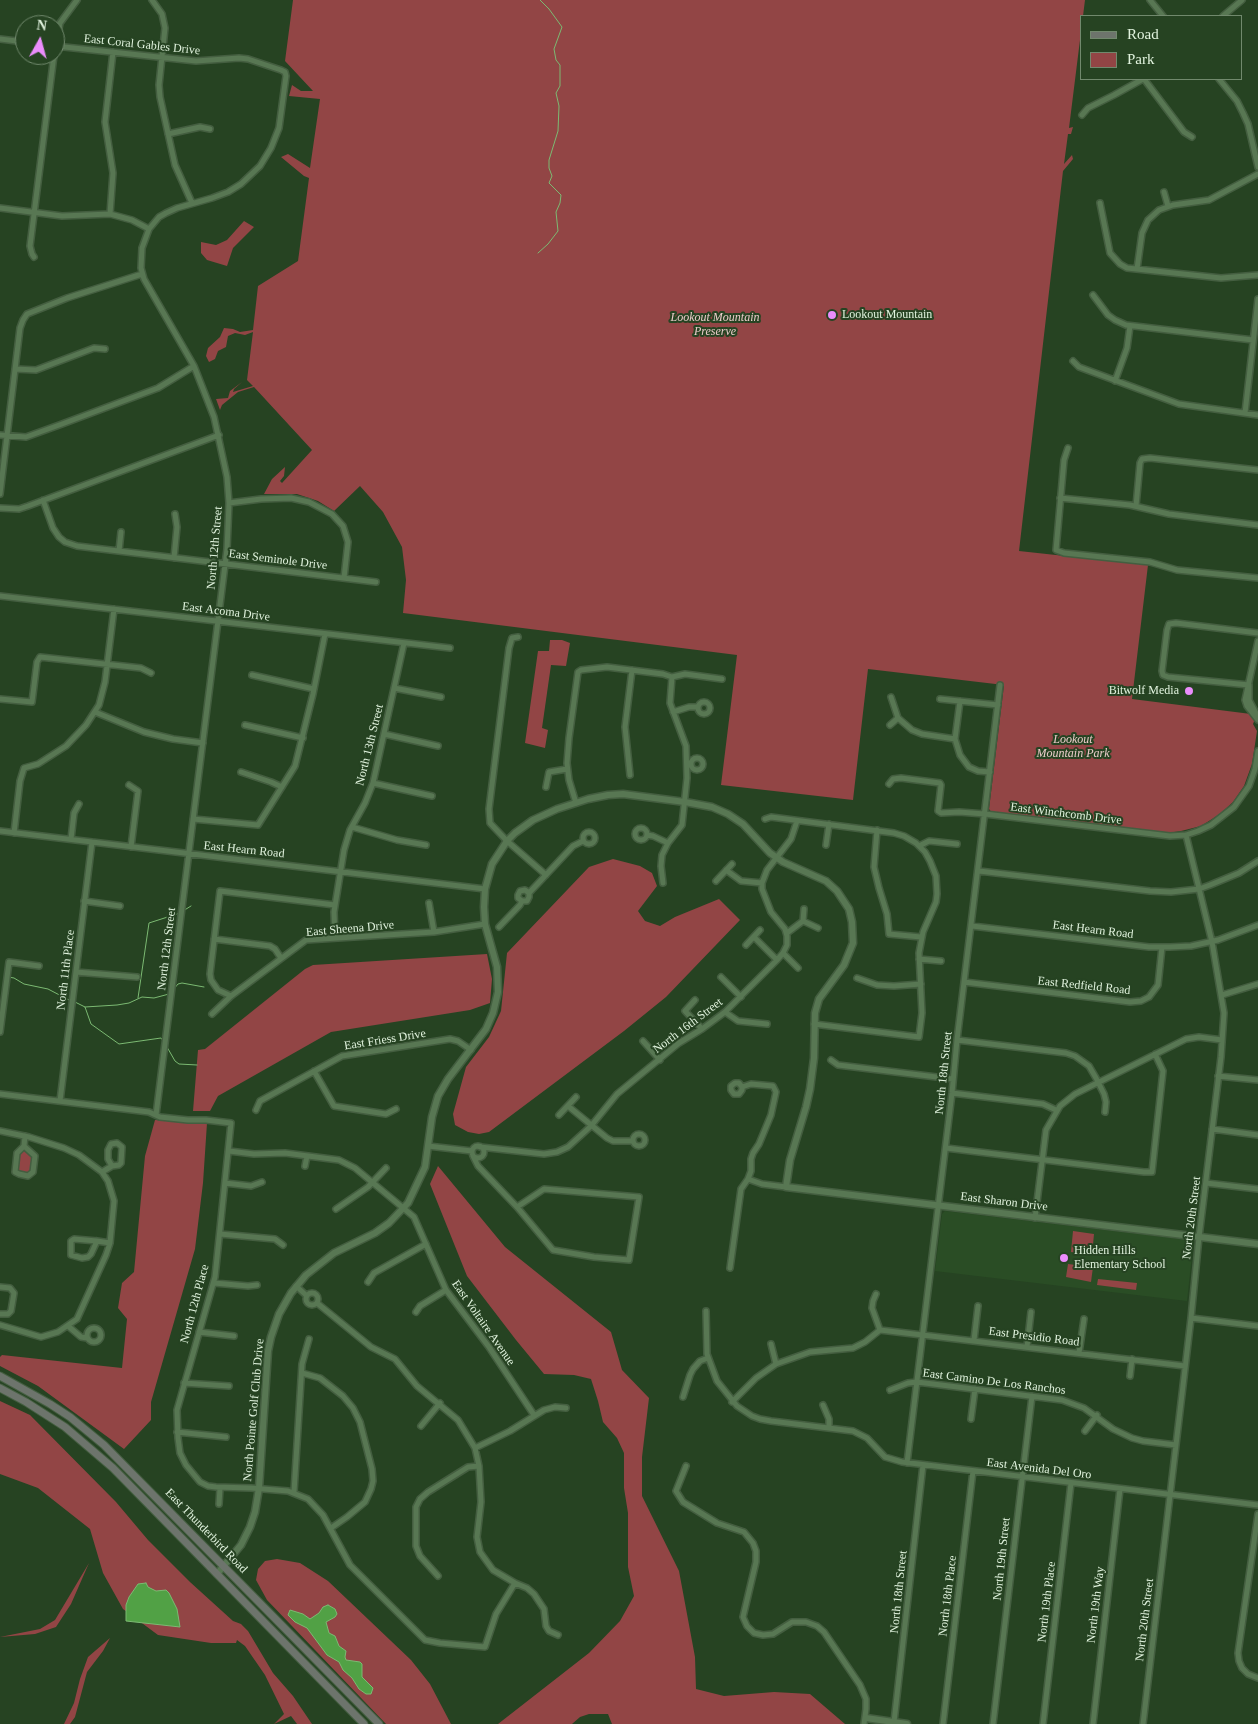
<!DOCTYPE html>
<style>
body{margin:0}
#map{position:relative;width:1258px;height:1724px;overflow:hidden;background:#264322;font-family:"Times New Roman",serif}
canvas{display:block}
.legend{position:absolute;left:1080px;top:15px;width:162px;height:65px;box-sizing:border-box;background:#264322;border:1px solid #71896d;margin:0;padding:6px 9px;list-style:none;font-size:15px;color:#e1f3de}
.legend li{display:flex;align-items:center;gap:10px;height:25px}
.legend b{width:25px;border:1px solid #71896d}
.north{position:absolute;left:15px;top:15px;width:50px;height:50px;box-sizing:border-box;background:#264322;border:1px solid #71896d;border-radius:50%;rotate:7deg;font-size:14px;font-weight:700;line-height:20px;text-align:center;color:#e1f3de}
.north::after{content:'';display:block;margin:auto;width:18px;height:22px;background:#eb8dfc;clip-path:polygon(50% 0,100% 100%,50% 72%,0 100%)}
</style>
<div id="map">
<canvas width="1258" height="1724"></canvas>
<ul class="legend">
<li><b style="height:6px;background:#6d746c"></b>Road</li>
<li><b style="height:14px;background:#924545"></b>Park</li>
</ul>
<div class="north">N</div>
</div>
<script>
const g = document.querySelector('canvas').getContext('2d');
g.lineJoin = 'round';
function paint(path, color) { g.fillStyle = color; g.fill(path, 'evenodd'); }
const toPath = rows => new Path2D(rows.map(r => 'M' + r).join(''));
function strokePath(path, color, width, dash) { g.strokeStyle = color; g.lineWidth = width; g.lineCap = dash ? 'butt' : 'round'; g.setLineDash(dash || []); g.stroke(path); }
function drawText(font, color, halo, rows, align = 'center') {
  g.font = font + ' "Times New Roman",serif'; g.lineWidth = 4; g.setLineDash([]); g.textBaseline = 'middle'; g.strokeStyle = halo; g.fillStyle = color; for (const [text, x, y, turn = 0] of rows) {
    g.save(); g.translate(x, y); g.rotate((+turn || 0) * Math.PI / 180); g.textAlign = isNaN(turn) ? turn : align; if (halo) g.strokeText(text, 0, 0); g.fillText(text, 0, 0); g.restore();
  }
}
paint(toPath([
 [945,1211,1189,1240,1193,1246,1187,1301,935,1271,942,1214]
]), '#2a4d25');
paint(toPath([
 [293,0,1085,0,1069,128,1073,127,1071,134,1068,134,1064,164,1072,155,1073,159,1063,171,1019,551,1148,565,1132,699,1251,714,1255,719,1253,724,1257,731,1252,764,1244,786,1233,802,1220,814,1201,826,1181,831,1167,833,992,813,989,809,1004,685,868,669,853,800,721,785,737,655,403,613,406,580,402,547,383,512,360,486,334,511,318,501,297,494,264,494,272,479,285,467,284,476,280,481,282,483,312,450,254,387,238,392,222,405,220,410,216,399,228,398,230,391,242,382,234,389,233,392,253,386,247,380,253,332,245,335,235,333,228,336,226,347,218,351,215,359,209,362,206,356,208,348,220,337,224,328,233,329,240,332,253,330,258,286,298,261,309,178,304,176,281,157,288,154,310,168,320,99,289,96,292,85,301,91,313,91,285,61],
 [244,221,254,227,233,248,227,266,207,260,201,253,201,242,216,245,227,240],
 [550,640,562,640,570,643,566,666,551,665,542,728,548,730,545,748,525,743,538,651,549,651],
 [613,859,640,866,652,873,657,886,638,911,645,921,660,926,675,917,719,899,740,920,666,997,624,1031,489,1132,479,1134,468,1132,455,1125,453,1114,466,1067,489,1037,501,1011,507,953,589,867],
 [487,954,492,979,490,1003,470,1010,331,1032,218,1096,210,1111,193,1111,198,1050,205,1049,305,969,313,965],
 [155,1120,207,1123,203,1183,195,1249,151,1402,151,1420,124,1449,38,1386,0,1366,0,1357,2,1355,122,1368,127,1319,118,1308,122,1283,134,1272,145,1156],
 [24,1146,35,1156,31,1175,15,1172,17,1153],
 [438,1166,505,1247,611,1332,622,1370,649,1398,642,1457,642,1496,679,1571,695,1657,696,1689,724,1696,774,1692,810,1694,845,1724,612,1724,608,1714,589,1714,580,1717,572,1724,498,1724,589,1653,620,1621,634,1596,628,1567,628,1513,624,1488,624,1453,617,1438,603,1422,598,1401,591,1379,574,1375,544,1374,516,1340,467,1276,430,1184],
 [1073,1231,1094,1234,1092,1255,1071,1252],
 [1068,1264,1093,1267,1091,1282,1066,1277],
 [1098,1279,1137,1283,1136,1290,1097,1285],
 [0,1401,30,1415,116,1502,148,1540,190,1582,233,1621,241,1624,248,1631,273,1673,293,1696,312,1724,297,1724,291,1716,274,1724,284,1714,265,1675,245,1646,237,1640,236,1643,211,1643,158,1635,123,1609,103,1573,90,1529,38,1488,0,1474],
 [277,1559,300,1563,328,1581,411,1660,430,1684,451,1724,386,1724,267,1600,256,1580,258,1569,265,1561],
 [89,1563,71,1604,56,1627,35,1634,0,1637,40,1629,55,1620],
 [110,1638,103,1651,87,1672,75,1717,70,1724,64,1724,74,1703,80,1679,88,1657]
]), '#924545');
const water = toPath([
 [146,1583,148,1587,156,1591,166,1590,169,1593,177,1609,180,1627,126,1621,126,1605,129,1597,138,1584,146,1583],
 [328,1605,335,1609,337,1614,335,1617,326,1622,329,1633,335,1636,339,1646,346,1651,345,1657,346,1660,360,1662,362,1664,362,1677,373,1688,371,1694,366,1694,359,1689,352,1678,343,1670,339,1662,327,1655,307,1628,295,1622,288,1615,290,1610,303,1614,310,1619,319,1613,323,1607,328,1605]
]);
paint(water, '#51a145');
strokePath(water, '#7cba73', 1);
strokePath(toPath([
 [538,253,548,244,558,231,556,212,560,203,561,195,549,183,552,176,549,168,549,160,558,131,559,106,556,93,560,86,560,65,556,60,554,49,562,27,549,9,540,0],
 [183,911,191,906],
 [8,977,14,978,24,984,48,989,71,1001],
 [173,990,178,984,182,983,204,987],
 [138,998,149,923,180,913],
 [75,1002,85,1007,91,1024,119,1044,161,1038,164,1042],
 [85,1007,117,1005,129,1003,142,997,154,998,169,994],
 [167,1047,175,1061,179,1064,197,1065]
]), '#7cba73', 1);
const minor = toPath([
 [152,0,162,14,165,28,159,85,160,97,175,165,192,203],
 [1150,0,1163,16],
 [1223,16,1242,0],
 [0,39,25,42],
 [55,46,196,61,239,58,248,59,281,70,285,72,286,76,279,128,271,148,260,166,241,184,228,192,212,198,177,208,166,213,159,217,149,229,142,248,141,268,144,279,194,366,214,417,227,477,229,503,227,549,156,1115],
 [55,51,60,23,77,0],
 [1144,79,1184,132,1192,137],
 [1219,79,1237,101,1243,113,1248,124,1258,167],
 [1082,115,1088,108,1114,95,1143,79],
 [168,134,200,127,210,129],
 [1164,192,1168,206],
 [1100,203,1110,253,1120,264,1127,268,1221,278,1258,275],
 [0,208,62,216,110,214,132,220,149,229],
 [110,214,113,173,105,122,113,52],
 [34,257,32,254,30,246,54,55],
 [1137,269,1142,233,1148,220,1159,210,1173,205,1209,200,1258,174],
 [1093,295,1108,315,1115,320,1126,325,1253,340],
 [1073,361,1079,367,1179,404,1258,415],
 [15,369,36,370,94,348,105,349],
 [1115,381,1127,348,1130,326],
 [1245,413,1258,299],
 [0,435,26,437,62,424,158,388,194,366],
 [1068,448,1064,460,1056,550,1064,553,1150,562,1177,570,1258,578],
 [0,494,20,328,23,320,27,314,67,298,142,274],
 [1060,498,1130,505,1169,514,1258,525],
 [43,500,53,528,59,537,65,542,77,546,376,582],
 [229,503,261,499,291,498,309,502,332,514,343,526,348,542,344,578],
 [1136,506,1140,463,1142,459,1150,458,1258,470],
 [0,508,19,509,28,506,219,435],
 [119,551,121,532],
 [174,558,177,527,175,514],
 [0,596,450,648],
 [518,637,512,638,509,648,489,809,490,823,507,841,546,875],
 [1258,641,1245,700,1247,706,1258,720],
 [252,675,314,689],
 [672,677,685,674,722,679],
 [1249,685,1168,677,1163,675,1162,671,1167,630,1169,624,1176,623,1258,633],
 [1249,686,1249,700,1258,717],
 [394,688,441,697],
 [891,697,898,718,912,730,922,734,955,739],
 [0,699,32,702,37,662,40,657,141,668,151,673],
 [940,699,998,705],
 [960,701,955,739,960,755,969,767,978,771,990,772],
 '698 708a6 6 0 1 1 12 0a6 6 0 1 1-12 0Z',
 [95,712,144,732,173,739,203,743],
 [673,712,689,707,698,707],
 [245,725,303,738],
 [890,725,898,718],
 [384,734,438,746],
 '691 764a6 6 0 1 1 12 0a6 6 0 1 1-12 0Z',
 [241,772,271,782,282,787],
 [630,775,625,727,632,670],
 [373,783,432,796],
 [889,784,893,779,901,778,940,783,941,785,938,811,941,813,959,812,985,814,1170,836,1186,835,1198,831,1211,825,1234,807,1249,786,1255,769,1258,751],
 [129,785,138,791,131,847],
 [546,787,549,772,567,769],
 [576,803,569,780,567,763,569,738,578,672,581,670,607,667,663,674,672,677],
 [193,819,258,825,295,766,313,694,325,634],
 [765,819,771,817,894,833,904,836,916,843,925,852,930,861,936,876,937,894,936,902,923,932,919,953,922,1013,919,1037,814,1024],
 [352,827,397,840,426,845],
 '635 834a6 6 0 1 1 12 0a6 6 0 1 1-12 0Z',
 [877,830,874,867,879,888,887,914,889,934,921,937],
 [0,831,485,889],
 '583 838a6 6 0 1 1 12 0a6 6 0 1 1-12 0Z',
 [14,833,20,781,24,768,38,764,66,746,86,725,99,705,105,682,114,609],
 [647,835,653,836,668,843],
 [71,839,74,813,79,804],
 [826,845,829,824],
 [919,846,929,841,957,844],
 [726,870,741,881,762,883],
 [979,871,1150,891,1171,892,1199,889,1210,885,1239,873,1258,861],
 [716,881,732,864],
 [663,883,661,866,662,855,668,843,682,825,687,778,686,746,670,703,672,677],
 [529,893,525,890,520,891,518,895,518,898,522,901,527,901,529,897,529,893,573,846,583,841],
 [84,901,120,906],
 [429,903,434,932],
 [803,921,818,928],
 [972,926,1149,947,1170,947,1191,946,1218,940,1258,925],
 [499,927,520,905,522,901],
 [787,933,803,921,804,909],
 [335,937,334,912,344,850,350,830,365,803,373,783,404,643],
 [754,937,777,960],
 [214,939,270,946,275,949,281,958],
 [746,945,760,930],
 [783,953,798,968],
 [919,959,941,961],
 [76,972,137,977],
 [721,977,741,997],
 [857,978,877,985,894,986,921,984],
 [964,982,1130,1002,1141,1001,1149,997,1158,985,1162,947],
 [1222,995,1258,984],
 [231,996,218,990,211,980,210,974,220,891,335,905],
 [695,1000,685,1011,702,1029],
 [725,1012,738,1021,767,1024],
 [212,1014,231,996,306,940,434,932,485,924],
 [0,1032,9,962,39,966],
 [957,1040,1066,1053,1075,1056,1089,1066,1096,1078,1104,1094,1106,1102,1105,1112],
 [643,1041,660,1060],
 [831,1060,838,1065,953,1079],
 [314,1071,334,1106,386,1114,396,1109],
 [1218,1076,1258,1080],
 [952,1093,1043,1104,1056,1110],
 [0,1094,149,1112,160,1117,188,1120,206,1120,231,1123,215,1277,177,1410,178,1438,180,1453,186,1465,200,1482,208,1486,216,1487,251,1488,288,1491,308,1499,323,1515,350,1565,425,1640,440,1643,485,1647,496,1614,515,1583],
 [60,1101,92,842],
 [568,1106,607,1138,613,1141,633,1141],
 [256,1110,260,1101,342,1056,450,1039,458,1041,471,1050],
 [559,1115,576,1097],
 [1212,1129,1258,1135],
 [0,1131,29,1137,64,1148,79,1155,102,1172,108,1181,114,1201,110,1243,106,1255,77,1319,58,1332,41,1337,0,1325],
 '633 1140a6 6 0 1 1 12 0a6 6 0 1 1-12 0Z',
 [24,1146,35,1156,33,1172,28,1176,19,1174,15,1172,17,1153,24,1146,25,1136],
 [428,1146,472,1151],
 '472 1152a6 6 0 1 1 12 0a6 6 0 1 1-12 0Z',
 [480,1147,544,1154,557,1152,568,1147,591,1126,617,1094,679,1043,702,1029,725,1012,777,960,783,953,787,945,787,936,785,929,771,912,762,889,762,883,767,870,791,839,797,821],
 [946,1148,1144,1172,1152,1172,1163,1071,1155,1054],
 [229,1151,254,1154,285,1153,339,1160,355,1168,414,1217,446,1290,489,1347,534,1415],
 [473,1156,478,1166,517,1207,553,1250,594,1257,629,1260,639,1197,544,1189,517,1207],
 [305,1166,307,1156],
 [102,1172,112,1166,119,1165,121,1163,122,1147,117,1143,111,1144,108,1150,108,1159,112,1166],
 [748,1179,762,1184,786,1187],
 [225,1183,251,1186,262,1182],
 [1206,1183,1258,1189],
 [336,1209,368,1187,386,1168],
 [1035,1218,1046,1130,1060,1106,1075,1094,1186,1039,1199,1037,1222,1040],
 [220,1234,275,1239,283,1245],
 [97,1241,91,1254,88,1257,82,1258,71,1255,71,1241,74,1239,97,1241,110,1243],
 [730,1268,741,1189,748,1179,751,1171,751,1159,753,1153,759,1144,771,1115,776,1092,773,1086,751,1084,742,1087,742,1090,739,1094,734,1094,731,1090,731,1086,735,1083,739,1083,742,1087],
 [368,1282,374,1273,426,1244],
 [214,1283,248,1286,257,1285],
 [296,1286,307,1296],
 [0,1287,10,1288,14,1293,11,1311,8,1314,0,1314],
 '306 1299a6 6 0 1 1 12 0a6 6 0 1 1-12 0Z',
 [876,1294,873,1301,872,1308,880,1330],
 [317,1303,371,1347,395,1359,417,1386,458,1420,475,1448,479,1466,481,1502,477,1537,480,1552,493,1570,515,1583,527,1588,534,1594,544,1609,546,1626,549,1631,558,1635],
 [706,1311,707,1354,717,1381,737,1406,752,1416,760,1419,771,1421,853,1431,867,1438,885,1457,902,1462,1258,1505],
 [416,1312,420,1306,446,1290],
 [1191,1318,1258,1326],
 [68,1326,81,1337,87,1338],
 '87 1335a7 7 0 1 1 14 0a7 7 0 1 1-14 0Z',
 [880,1330,1185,1366],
 [199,1332,234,1336],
 [974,1340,978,1306],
 [771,1344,776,1364],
 [1027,1347,1031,1312],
 [1079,1353,1084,1319],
 [302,1373,320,1378,343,1396,353,1408,360,1422,372,1469,373,1481,371,1489,365,1502,347,1517,331,1528],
 [1130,1376,1132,1359],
 [184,1383,229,1386],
 [890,1390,908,1383,917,1382,1062,1400,1084,1408,1113,1429,1132,1438,1143,1441,1176,1445],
 [683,1397,690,1375,693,1369,700,1361,708,1358],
 [732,1402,756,1378,776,1364,810,1352,853,1348,865,1342,880,1330],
 [823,1405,829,1419,829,1428],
 [971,1419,975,1389],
 [421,1426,440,1403],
 [1085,1431,1097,1415],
 [177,1432,226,1437],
 [475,1448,510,1431,544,1410,555,1407,566,1408],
 [907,1463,952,1093,957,1040,1000,685],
 [686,1466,676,1491,683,1502,717,1523,744,1532,753,1543,756,1551,756,1562,743,1617,747,1626,754,1633,763,1635,773,1634,792,1622,806,1622,817,1626,824,1632,860,1685,866,1699,866,1709,864,1724],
 [294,1492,302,1364,309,1339],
 [219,1504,220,1488],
 [1258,1514,1238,1653,1239,1661,1242,1668,1248,1674,1258,1678],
 [438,1576,420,1556,416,1546,416,1507,420,1499,428,1492,468,1467,479,1466],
 [894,1722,923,1465],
 [943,1724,973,1471],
 [993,1724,1032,1396],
 [1043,1724,1071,1483],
 [1093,1724,1120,1489],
 [1143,1724,1191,1318,1199,1237,1221,1057,1224,1013,1212,942,1186,835]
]);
const tertiary = toPath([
 [217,1574,241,1545,250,1527,255,1512,259,1488,268,1351,271,1337,279,1314,291,1293,306,1275,334,1253,375,1233,389,1223,408,1203,425,1167,432,1117,438,1096,448,1079,486,1029,493,1013,498,992,497,967,485,924,484,907,485,889,492,864,507,841,515,833,533,820,557,809,588,799,608,795,623,794,685,802,712,807,728,814,743,824,770,853,783,862,826,881,837,891,849,909,852,922,853,943,844,965,819,999,815,1013,814,1058,810,1089,806,1107,790,1160,786,1187,1258,1244],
 [866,1718,907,1724]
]);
const secondary = toPath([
 [0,1376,50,1404,70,1417,104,1445,379,1724],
 [0,1388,26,1402,65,1427,113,1468,364,1724]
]);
strokePath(minor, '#445e40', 8);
strokePath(tertiary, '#445e40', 9);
strokePath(secondary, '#445e40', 9);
strokePath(minor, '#587753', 5);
strokePath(tertiary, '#587753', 6);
strokePath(secondary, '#6d746c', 7);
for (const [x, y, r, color] of [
 [832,315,5,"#eb8dfc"],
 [1189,691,5,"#eb8dfc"],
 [1064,1258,5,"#eb8dfc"]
]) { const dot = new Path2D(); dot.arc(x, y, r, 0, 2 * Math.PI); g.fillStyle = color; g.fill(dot); strokePath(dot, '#264322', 2); }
drawText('12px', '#e1f3de', '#264322', [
 ["East Coral Gables Drive",142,45,6],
 ["North 12th Street",215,548,-85],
 ["East Seminole Drive",278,560,7],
 ["East Acoma Drive",226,612,7],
 ["North 13th Street",370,745,-76],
 ["East Winchcomb Drive",1066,814,7],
 ["East Hearn Road",244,850,6],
 ["East Sheena Drive",350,929,-5],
 ["East Hearn Road",1093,930,7],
 ["North 12th Street",167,949,-83],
 ["North 11th Place",66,970,-83],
 ["East Redfield Road",1084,986,6],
 ["North 16th Street",688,1026,-37],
 ["East Friess Drive",385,1040,-9],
 ["North 18th Street",944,1073,-84],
 ["East Sharon Drive",1004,1202,7],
 ["North 20th Street",1192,1218,-83],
 ["North 12th Place",195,1304,-75],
 ["East Voltaire Avenue",483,1323,55],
 ["East Presidio Road",1034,1337,7],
 ["East Camino De Los Ranchos",994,1382,7],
 ["North Pointe Golf Club Drive",254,1410,-85],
 ["East Avenida Del Oro",1039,1469,7],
 ["East Thunderbird Road",206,1531,46],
 ["North 19th Street",1002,1559,-84],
 ["North 18th Street",899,1592,-84],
 ["North 18th Place",948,1596,-83],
 ["North 19th Place",1047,1602,-83],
 ["North 19th Way",1096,1605,-83],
 ["North 20th Street",1145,1620,-83]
]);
drawText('12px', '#e1f3de', '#264322', [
 ["Lookout Mountain",842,315],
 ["Bitwolf Media",1179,691,"right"],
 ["Hidden Hills",1074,1251],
 ["Elementary School",1074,1265]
], 'left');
drawText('italic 12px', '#eccccb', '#264322', [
 ["Lookout Mountain",715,318],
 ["Preserve",715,332],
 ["Lookout",1073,740],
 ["Mountain Park",1073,754]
]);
</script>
